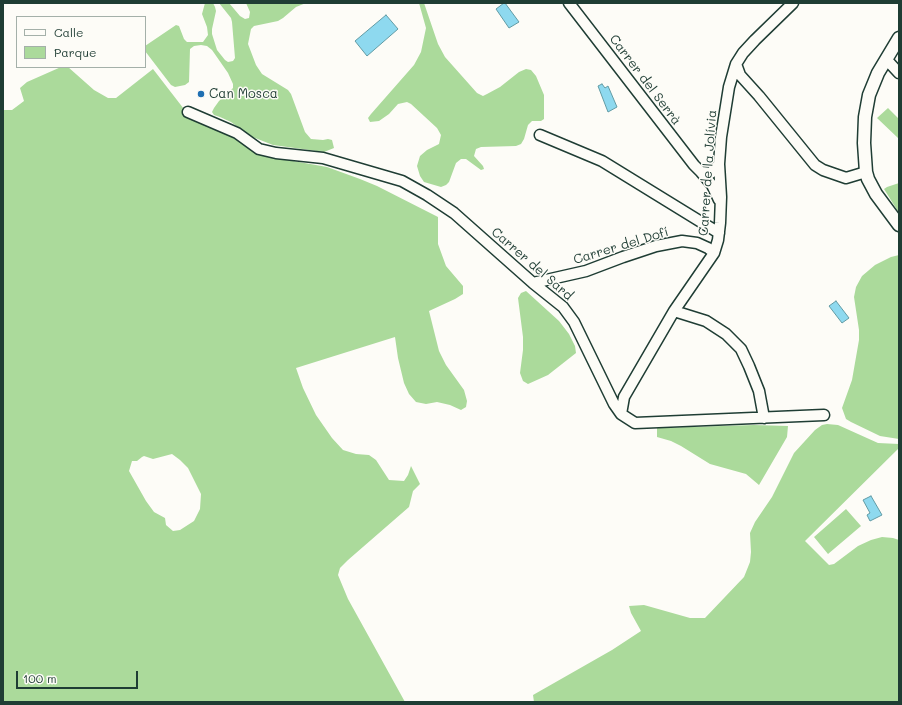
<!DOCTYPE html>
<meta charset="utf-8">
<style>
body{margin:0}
#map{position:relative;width:902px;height:705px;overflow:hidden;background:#fdfcf7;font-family:Mali,sans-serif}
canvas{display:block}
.frame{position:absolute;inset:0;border:4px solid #1f3d34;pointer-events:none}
.legend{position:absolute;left:16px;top:16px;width:130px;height:52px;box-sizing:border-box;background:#fdfcf7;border:1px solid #a4b0a9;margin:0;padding:5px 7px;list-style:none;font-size:12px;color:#1f3d34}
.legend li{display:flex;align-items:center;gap:8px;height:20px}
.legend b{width:20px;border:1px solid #a4b0a9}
.scale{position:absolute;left:16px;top:671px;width:122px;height:18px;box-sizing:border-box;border:2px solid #1f3d34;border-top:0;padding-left:5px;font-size:12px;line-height:14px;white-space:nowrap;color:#1f3d34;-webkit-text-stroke:3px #fdfcf7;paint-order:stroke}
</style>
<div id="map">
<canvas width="902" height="705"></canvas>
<div class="frame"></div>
<ul class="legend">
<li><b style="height:5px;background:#fdfcf7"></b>Calle</li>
<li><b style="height:11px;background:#abda9b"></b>Parque</li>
</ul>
<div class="scale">100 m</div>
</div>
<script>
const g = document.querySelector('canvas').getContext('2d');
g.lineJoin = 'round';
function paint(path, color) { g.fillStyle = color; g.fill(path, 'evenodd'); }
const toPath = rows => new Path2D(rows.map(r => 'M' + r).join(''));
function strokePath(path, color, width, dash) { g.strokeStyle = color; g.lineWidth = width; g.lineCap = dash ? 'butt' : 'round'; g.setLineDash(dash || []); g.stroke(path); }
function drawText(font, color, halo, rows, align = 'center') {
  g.font = font + ' Mali,sans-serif'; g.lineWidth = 3; g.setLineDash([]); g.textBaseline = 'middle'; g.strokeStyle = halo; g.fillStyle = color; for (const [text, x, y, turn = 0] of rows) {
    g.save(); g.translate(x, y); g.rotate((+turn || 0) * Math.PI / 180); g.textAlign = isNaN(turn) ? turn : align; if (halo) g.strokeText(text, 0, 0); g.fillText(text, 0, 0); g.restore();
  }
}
paint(toPath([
 [205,3,213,3,215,7,216,11,212,29,212,34,217,50,225,60,228,62,233,61,235,58,232,22,231,18,219,3,229,3,240,16,245,19,249,18,250,12,246,3,306,3,296,7,283,18,278,21,254,26,251,29,248,44,256,65,262,74,288,90,291,94,305,132,311,139,323,140,328,139,332,140,334,148,324,152,273,145,250,136,231,122,220,117,214,115,212,112,214,108,219,101,233,88,233,84,228,73,212,50,207,46,201,45,194,46,190,49,189,82,185,85,175,87,171,85,145,51,145,46,176,25,179,26,184,39,187,42,203,42,208,35,207,27,202,14],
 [419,3,424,3,438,44,445,57,477,93,483,96,487,94,500,87,519,72,526,69,531,70,536,76,544,95,544,119,541,121,532,121,528,125,524,139,521,144,516,146,481,147,476,149,474,156,483,166,484,169,481,170,466,159,461,159,456,163,449,182,446,185,441,187,424,182,420,176,417,166,420,156,427,150,439,144,441,135,437,128,411,104,407,102,398,104,389,114,379,121,370,122,368,118,371,114,414,65,421,52,426,28],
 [61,67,68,67,94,90,108,98,116,98,153,69,187,113,276,153,282,159,327,167,360,179,377,186,438,217,438,244,446,266,463,286,463,294,455,299,429,311,439,351,446,365,464,390,467,401,466,407,461,410,450,405,437,402,426,404,416,402,409,394,404,383,398,358,395,337,296,368,303,388,316,415,332,438,343,450,356,454,369,455,376,460,389,480,404,481,408,475,411,466,420,484,413,491,409,507,348,560,340,568,338,575,348,599,405,702,3,702,3,110,12,110,24,101,20,88,27,82],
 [172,454,180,460,188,468,201,494,200,509,194,521,180,530,173,531,166,525,165,518,154,512,146,501,129,471,132,461,137,461,142,457,144,456,153,459],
 [888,108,899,119,899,137,898,138,877,118],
 [899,183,899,213,884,189,887,187],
 [899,255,899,439,880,436,851,422,846,419,842,408,852,380,859,340,859,330,854,297,856,287,862,276,875,265,891,257],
 [526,291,559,321,569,334,575,346,576,353,548,375,528,384,523,381,520,373,523,350,523,337,518,298,521,293],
 [827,424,838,425,878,443,899,444,899,448,805,541,829,565,834,564,858,546,871,540,882,537,893,538,899,540,899,702,534,702,533,695,612,650,641,631,631,613,629,606,644,605,690,618,705,618,744,577,750,562,751,552,750,533,755,522,772,497,794,453,815,430,822,425],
 [754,425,788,426,787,437,759,485,746,474,710,464,681,446,671,441,657,437,657,428],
 [846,509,861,526,828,554,814,537]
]), '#abda9b');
const water = toPath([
 [504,3,505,3,519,22,509,28,496,9,504,3],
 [386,15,398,29,367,56,355,41,386,15],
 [602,84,605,88,608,86,617,107,608,112,598,86,602,84],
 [836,301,849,318,842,323,829,306,836,301],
 [871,496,882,515,870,521,867,515,870,513,863,500,871,496]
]);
paint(water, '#8ed9ef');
strokePath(water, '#629ba4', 1);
const minor = toPath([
 [569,3,694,165,701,172,711,173,719,164],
 [886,59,899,73],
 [736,64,740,75,759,96,815,165,823,170,846,178,866,172],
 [188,112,237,133,259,149,276,153,323,158,402,181,427,195,454,213,533,283,563,307,574,322,614,404,621,414,635,423,824,415],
 [540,135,602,161,719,233],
 [701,172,712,185,719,200],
 [533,283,586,271,623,257,656,246,682,241,697,243,708,248,714,253],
 [674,311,706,321,726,334,741,349,749,366,759,391,764,418],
 [621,414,624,397,674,311,714,253,718,240,720,223,721,197,719,164,721,137,729,87,736,64,743,53,755,40,793,3]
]);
const tertiary = toPath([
 [899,38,878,73,869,95,865,117,864,143,866,172,868,179,876,194,899,225]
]);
strokePath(minor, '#1f3d34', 13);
strokePath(tertiary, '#1f3d34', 15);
strokePath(minor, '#fdfcf7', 10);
strokePath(tertiary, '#fdfcf7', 12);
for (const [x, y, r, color] of [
 [201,94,4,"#1f6fb2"]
]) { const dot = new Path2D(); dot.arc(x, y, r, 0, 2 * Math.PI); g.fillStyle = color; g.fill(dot); strokePath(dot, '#fdfcf7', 1.5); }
drawText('13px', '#1f3d34', '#fdfcf7', [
 ["Carrer del Serrà",645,80,53],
 ["Carrer de la Jolívia",708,173,-86],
 ["Carrer del Dofí",621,246,-17],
 ["Carrer del Sard",532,264,41]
]);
drawText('13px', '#1f3d34', '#fdfcf7', [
 ["Can Mosca",209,94]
], 'left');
</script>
